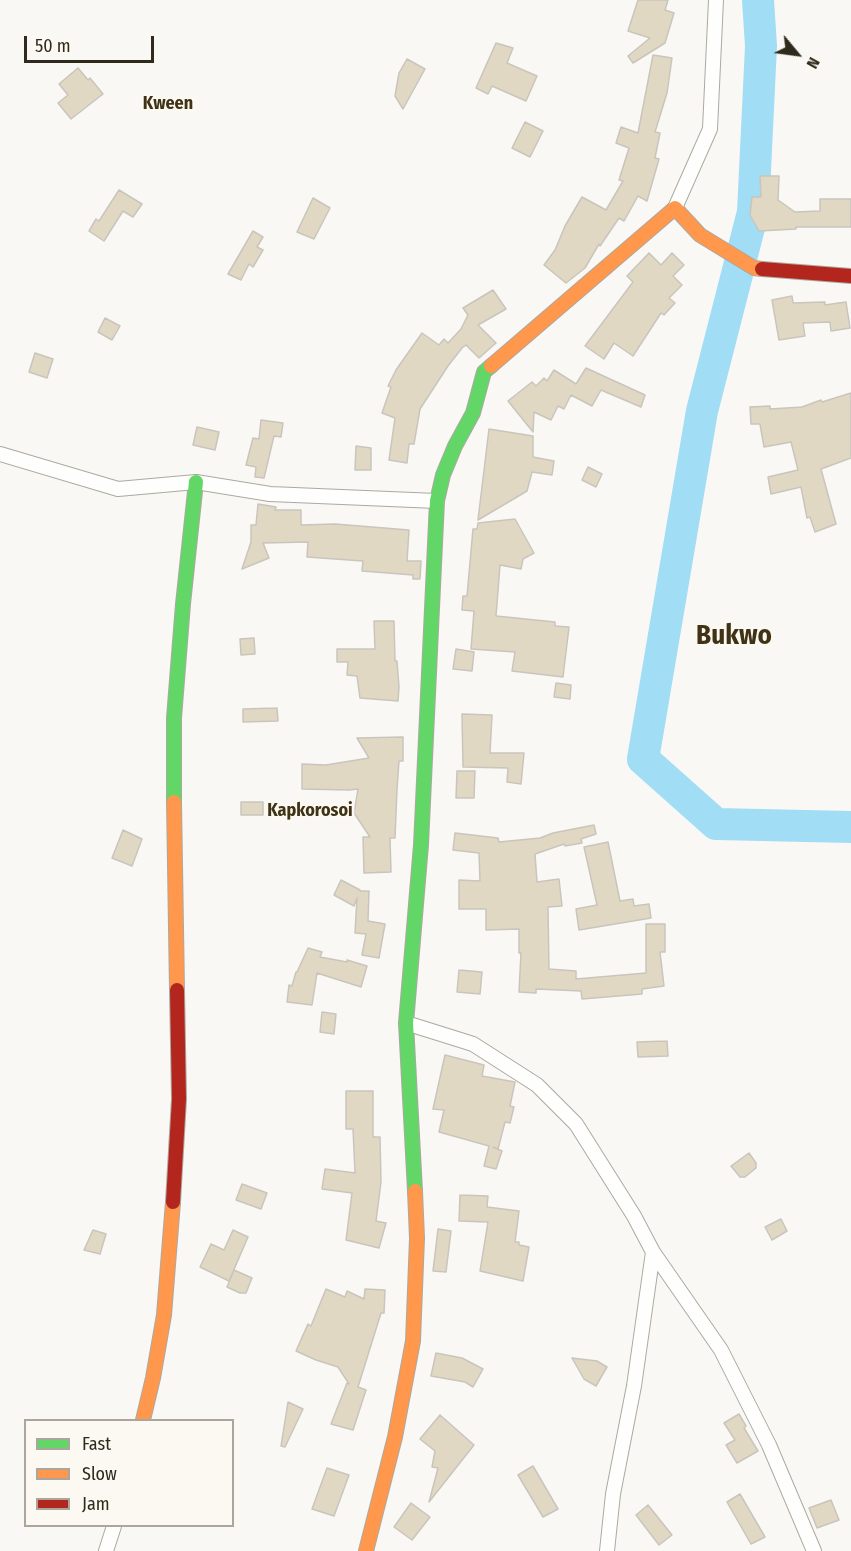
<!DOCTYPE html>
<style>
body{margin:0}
#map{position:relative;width:851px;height:1551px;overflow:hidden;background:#faf8f4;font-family:"Fira Sans Condensed",sans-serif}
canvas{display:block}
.legend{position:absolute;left:24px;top:1419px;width:210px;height:108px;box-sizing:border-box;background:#fcf9f2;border:2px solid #aaa69d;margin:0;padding:8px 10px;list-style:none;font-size:18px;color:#302a1d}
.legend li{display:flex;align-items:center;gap:12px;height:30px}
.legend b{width:30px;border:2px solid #aaa69d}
.north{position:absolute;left:767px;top:24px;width:60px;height:60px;-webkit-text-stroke:4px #fcf9f2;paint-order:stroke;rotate:119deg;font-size:16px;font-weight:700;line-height:24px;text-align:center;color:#302a1d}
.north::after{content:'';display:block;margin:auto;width:21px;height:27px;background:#302a1d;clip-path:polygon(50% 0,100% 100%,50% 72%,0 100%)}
.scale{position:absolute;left:24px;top:36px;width:130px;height:27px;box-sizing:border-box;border:3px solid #302a1d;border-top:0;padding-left:8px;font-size:18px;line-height:21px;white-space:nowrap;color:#302a1d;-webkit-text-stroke:4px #fcf9f2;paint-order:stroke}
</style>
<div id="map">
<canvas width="851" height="1551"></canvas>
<ul class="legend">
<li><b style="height:8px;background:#63d668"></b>Fast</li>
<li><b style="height:8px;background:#ff974d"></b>Slow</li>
<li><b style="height:8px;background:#b3261e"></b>Jam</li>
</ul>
<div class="north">N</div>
<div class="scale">50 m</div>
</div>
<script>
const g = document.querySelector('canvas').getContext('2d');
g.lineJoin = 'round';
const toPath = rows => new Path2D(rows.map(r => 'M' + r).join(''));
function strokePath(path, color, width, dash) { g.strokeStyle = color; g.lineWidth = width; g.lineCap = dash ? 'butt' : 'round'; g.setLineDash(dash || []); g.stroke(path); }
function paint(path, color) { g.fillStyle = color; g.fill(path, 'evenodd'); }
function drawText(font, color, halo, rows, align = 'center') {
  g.font = font + ' "Fira Sans Condensed",sans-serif'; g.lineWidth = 5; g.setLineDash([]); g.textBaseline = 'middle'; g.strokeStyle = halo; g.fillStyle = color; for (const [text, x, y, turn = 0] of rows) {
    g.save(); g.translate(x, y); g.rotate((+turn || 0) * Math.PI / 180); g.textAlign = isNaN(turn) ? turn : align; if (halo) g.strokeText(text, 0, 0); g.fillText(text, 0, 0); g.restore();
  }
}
strokePath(toPath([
 [758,0,761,46,753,212,702,411,643,759,716,824,851,827]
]), '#a2ddf6', 32);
const building = toPath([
 [638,0,668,0,665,10,674,13,665,43,633,63,628,56,650,38,628,31,638,0],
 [496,43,513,48,507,63,537,76,526,101,492,86,488,94,476,88,496,43],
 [653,55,672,58,667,93,655,132,660,133,655,158,659,159,647,201,638,196,624,221,619,218,600,246,599,244,585,268,566,283,544,265,555,250,565,226,582,197,606,210,623,181,619,180,629,148,616,143,621,127,638,133,653,55],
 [407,59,425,69,403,109,395,96,399,73,407,59],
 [78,68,88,80,90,78,103,94,71,119,58,103,68,95,59,84,78,68],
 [525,122,543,131,530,157,512,148,525,122],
 [760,176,779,176,778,200,795,212,820,211,820,199,851,199,851,227,796,227,796,229,759,231,750,215,752,197,761,197,760,176],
 [119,190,142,204,133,217,123,211,104,241,89,231,96,219,99,221,119,190],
 [313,198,330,208,314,239,297,232,313,198],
 [253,231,263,237,257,247,263,250,253,267,249,264,241,280,228,274,253,231],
 [649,253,661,265,672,253,684,265,673,276,682,285,669,298,675,303,664,315,661,313,633,356,614,343,604,359,585,346,633,282,627,276,649,253],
 [493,290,506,309,478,325,496,343,479,358,466,345,462,348,448,366,420,409,414,444,409,444,407,463,389,460,395,418,382,413,391,387,388,386,396,370,422,333,439,345,444,339,448,343,461,329,468,315,463,308,493,290],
 [792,296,793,303,825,302,825,305,846,302,850,328,831,331,830,322,803,323,805,336,779,340,772,300,792,296],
 [105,318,120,326,112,340,98,332,105,318],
 [35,353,53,359,47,378,29,372,35,353],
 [586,368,645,395,641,407,601,390,592,406,571,395,564,409,558,406,551,420,534,412,533,432,508,401,532,382,536,386,544,378,547,381,554,370,576,384,586,368],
 [851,393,851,458,821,469,836,524,815,532,810,517,807,518,801,487,771,494,768,477,798,470,791,442,764,447,760,424,751,424,750,407,770,406,770,409,802,407,821,400,822,402,851,393],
 [261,420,283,423,281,437,274,436,264,478,255,477,256,467,246,465,253,438,259,439,261,420],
 [197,427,219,432,215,450,193,445,197,427],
 [489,429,533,436,533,457,554,461,552,475,532,472,527,491,478,520,489,429],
 [356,446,371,448,371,470,355,470,356,446],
 [588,467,602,474,596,487,582,480,588,467],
 [258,504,276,507,275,510,301,510,301,525,335,524,409,530,407,561,421,561,420,579,413,579,413,575,362,571,363,561,307,557,308,542,263,543,269,558,242,569,251,542,251,525,256,525,258,504],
 [515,519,534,553,523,559,521,569,500,565,496,616,555,622,555,626,569,627,563,677,512,671,515,652,471,649,474,611,462,610,463,596,467,596,473,529,477,529,478,523,515,519],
 [374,621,394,621,395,661,397,661,399,687,398,701,360,698,357,676,347,675,348,662,337,662,337,649,375,649,374,621],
 [254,638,255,654,241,655,240,639,254,638],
 [456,649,474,652,472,671,453,669,456,649],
 [556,683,571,685,570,699,554,697,556,683],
 [277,708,278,721,243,722,243,709,277,708],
 [462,714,492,715,490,753,524,753,521,784,507,782,508,768,463,767,462,714],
 [403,737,403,761,399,761,397,789,395,838,390,838,391,872,364,873,363,837,370,837,354,813,358,789,349,790,302,789,302,764,326,765,369,758,357,738,403,737],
 [457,771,475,771,474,798,456,798,457,771],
 [241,802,263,802,263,815,241,815,241,802],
 [594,825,596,834,581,839,582,843,565,846,564,844,535,854,537,882,559,879,562,906,548,907,549,969,576,971,576,979,646,973,646,924,665,924,665,952,660,952,664,986,642,989,642,994,582,999,581,991,536,989,536,993,519,992,521,953,519,953,519,929,486,930,486,909,459,909,459,880,480,881,479,853,453,850,455,833,498,838,499,842,540,838,553,833,594,825],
 [123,830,142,839,132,866,112,858,123,830],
 [608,842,620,901,633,899,634,906,649,904,651,918,579,930,576,909,597,905,584,847,608,842],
 [341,880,360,890,360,891,369,891,368,921,385,924,379,958,362,955,366,934,355,933,357,898,354,906,334,895,341,880],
 [308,948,322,952,320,957,347,962,347,960,367,966,361,987,317,973,312,1005,287,1002,289,985,292,986,296,972,297,972,308,948],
 [459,970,482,972,480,994,457,992,459,970],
 [322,1012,336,1014,334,1034,320,1032,322,1012],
 [667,1041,668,1056,638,1057,637,1042,667,1041],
 [445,1055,484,1065,482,1076,515,1082,510,1106,514,1107,510,1123,505,1122,498,1149,493,1147,502,1151,496,1169,484,1166,489,1146,439,1132,444,1110,433,1109,445,1055],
 [346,1091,373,1091,373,1137,380,1137,381,1182,376,1221,386,1223,379,1248,346,1240,352,1193,322,1189,325,1169,355,1173,353,1129,346,1129,346,1091],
 [749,1153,756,1163,756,1168,745,1177,740,1177,731,1166,749,1153],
 [242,1184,267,1193,261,1209,236,1200,242,1184],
 [460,1195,488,1196,487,1207,519,1211,515,1242,519,1242,519,1245,529,1247,523,1281,480,1271,488,1222,459,1221,460,1195],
 [781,1219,787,1231,772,1240,765,1227,781,1219],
 [438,1229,451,1231,446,1272,433,1271,438,1229],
 [93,1230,106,1234,100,1254,84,1250,93,1230],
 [233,1230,248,1237,229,1281,200,1267,211,1244,224,1250,233,1230],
 [234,1270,252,1278,246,1293,240,1293,227,1287,234,1270],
 [326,1289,345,1297,347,1291,364,1299,365,1289,385,1290,384,1313,381,1313,358,1387,366,1390,353,1430,331,1424,347,1383,349,1384,338,1367,316,1360,296,1351,308,1324,311,1326,326,1289],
 [436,1353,462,1358,483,1369,473,1387,465,1382,431,1376,436,1353],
 [572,1358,597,1361,607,1367,596,1386,584,1379,572,1358],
 [288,1402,303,1409,285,1447,281,1446,288,1402],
 [739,1414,746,1426,744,1428,758,1451,737,1463,726,1445,735,1440,724,1423,739,1414],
 [440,1415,474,1445,429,1502,438,1468,432,1467,435,1451,420,1439,440,1415],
 [533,1466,558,1509,543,1517,518,1475,533,1466],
 [327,1468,349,1475,334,1516,312,1509,327,1468],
 [740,1494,765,1537,751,1544,727,1502,740,1494],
 [831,1500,839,1520,817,1528,809,1508,831,1500],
 [411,1503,430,1517,412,1540,394,1527,411,1503],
 [648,1505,672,1535,659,1545,636,1515,648,1505]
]);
paint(building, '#e1d8c4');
strokePath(building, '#c9c5bd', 1.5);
const street = toPath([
 [675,208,710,129,716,0],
 [0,454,118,489,196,482,270,494,437,501],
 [406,1023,473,1044,537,1085,576,1124,634,1216,653,1252,721,1350,769,1445,814,1551],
 [106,1551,114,1526],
 [607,1551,613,1494,634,1386,653,1252]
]);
const fast = toPath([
 [174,802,174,718,183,604,196,482],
 [415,1191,406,1023,421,845,437,501,443,475,455,446,473,413,484,372,491,366]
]);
const slow = toPath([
 [491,366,675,208,700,235,754,268,762,269],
 [174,802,177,990],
 [143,1420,153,1378,164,1315,173,1202],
 [366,1551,395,1437,413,1341,417,1238,415,1191]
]);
const jam = toPath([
 [762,269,851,276],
 [173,1202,179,1099,177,990]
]);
strokePath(street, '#aca9a1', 16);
strokePath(fast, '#aca9a1', 16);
strokePath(slow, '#aca9a1', 16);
strokePath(jam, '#aca9a1', 16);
strokePath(street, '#fefefd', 14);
strokePath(fast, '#63d668', 14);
strokePath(slow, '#ff974d', 14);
strokePath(jam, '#b3261e', 14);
drawText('bold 18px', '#3f3215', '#fcf9f2', [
 ["Kween",168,104],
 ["Kapkorosoi",310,811]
]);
drawText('bold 27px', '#3f3215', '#fcf9f2', [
 ["Bukwo",734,636]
]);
</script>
